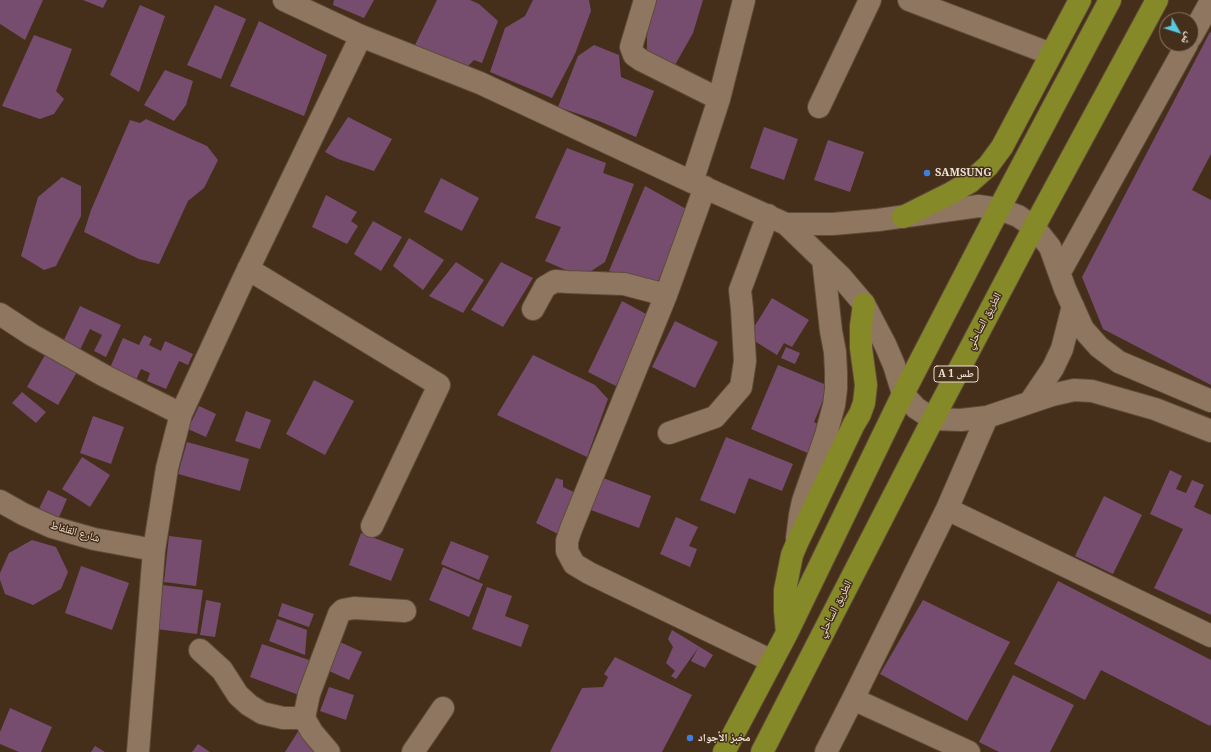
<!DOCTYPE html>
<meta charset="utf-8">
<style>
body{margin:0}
#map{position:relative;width:1211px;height:752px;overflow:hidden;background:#452f1b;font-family:"Noto Serif","Noto Naskh Arabic",serif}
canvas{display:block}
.north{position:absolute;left:1159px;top:12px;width:40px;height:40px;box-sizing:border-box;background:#452f1b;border:1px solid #897665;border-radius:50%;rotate:129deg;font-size:11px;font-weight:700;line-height:16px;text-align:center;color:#eee0d4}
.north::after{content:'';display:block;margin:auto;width:14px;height:18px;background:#57c9e2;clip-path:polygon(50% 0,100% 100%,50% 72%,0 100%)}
</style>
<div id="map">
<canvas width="1211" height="752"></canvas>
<div class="north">ش</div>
</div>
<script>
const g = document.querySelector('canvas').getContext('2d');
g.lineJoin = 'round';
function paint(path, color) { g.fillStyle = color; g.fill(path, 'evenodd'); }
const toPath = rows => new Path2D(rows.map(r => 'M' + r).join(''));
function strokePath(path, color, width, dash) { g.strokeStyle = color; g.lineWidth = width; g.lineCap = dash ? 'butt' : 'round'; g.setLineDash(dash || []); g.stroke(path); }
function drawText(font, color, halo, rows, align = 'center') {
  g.font = font + ' "Noto Serif","Noto Naskh Arabic",serif'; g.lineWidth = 3; g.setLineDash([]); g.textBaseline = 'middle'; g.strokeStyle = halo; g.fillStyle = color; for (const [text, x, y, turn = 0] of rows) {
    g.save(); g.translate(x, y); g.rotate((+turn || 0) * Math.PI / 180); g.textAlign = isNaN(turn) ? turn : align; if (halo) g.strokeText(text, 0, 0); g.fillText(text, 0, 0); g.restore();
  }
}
paint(toPath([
 [0,0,43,0,25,40,0,24],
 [83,0,107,0,103,8],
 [334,0,374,0,364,18,333,5],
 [437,0,470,0,479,4,498,21,482,63,474,60,468,66,453,64,413,49],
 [533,0,589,0,591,11,575,54,552,98,490,72,505,28,525,16],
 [654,0,703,0,693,33,675,65,647,53,647,36],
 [140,5,165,16,139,92,110,75],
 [215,5,246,19,221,79,187,65],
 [259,21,327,55,304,116,230,86],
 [1210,32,1211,33,1211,154,1192,190,1211,200,1211,385,1103,329,1082,277],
 [34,35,72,49,56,91,64,99,54,114,40,119,2,106],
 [594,45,619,55,621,77,654,91,636,137,599,121,558,107,578,56],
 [165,70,193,81,186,105,174,121,144,105],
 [348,117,392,139,374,171,338,159,325,152],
 [146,119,207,146,218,160,204,188,188,201,159,264,139,259,84,232,91,210,130,120,140,123],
 [764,127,798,139,784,180,750,168],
 [828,140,864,152,850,192,814,180],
 [567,148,606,163,603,173,634,184,605,262,582,277,545,261,561,227,535,218],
 [62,177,81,186,81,216,56,266,44,270,21,256,38,197],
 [441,178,479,198,462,231,424,212],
 [645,186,688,210,656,286,609,271],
 [326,195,357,212,351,221,358,226,347,244,312,227],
 [373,221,402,237,381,271,354,254],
 [409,238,444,260,423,290,393,266],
 [456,262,484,280,463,313,429,296],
 [501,262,533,278,503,327,471,310],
 [772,298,809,320,792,347,784,343,777,355,748,337],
 [622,301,648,315,616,386,588,372],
 [80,306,121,325,106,357,94,351,102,335,90,329,79,352,62,344],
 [675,321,718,342,695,388,652,367],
 [144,335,152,339,149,345,161,351,165,341,193,354,188,365,179,361,166,389,147,381,150,373,141,369,135,382,109,370,123,338,139,345],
 [786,347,800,353,795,364,781,358],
 [45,355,77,372,58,405,27,387],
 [533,355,595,385,608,399,587,457,497,415],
 [778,365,829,386,814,422,821,426,810,454,751,429],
 [314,380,354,401,325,455,286,434],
 [22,392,46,412,36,423,12,403],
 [199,406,216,414,206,437,188,429],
 [246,411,271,420,260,449,235,441],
 [93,416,124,427,111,464,80,453],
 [726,437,793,464,782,491,749,478,735,514,700,500],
 [187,442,249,459,240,491,178,474],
 [82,457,110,475,90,507,62,489],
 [1170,470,1182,476,1176,489,1186,493,1192,480,1204,485,1194,507,1211,515,1211,615,1154,588,1183,529,1150,514],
 [556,478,563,480,563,487,576,493,558,534,536,523],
 [603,478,651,496,639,528,591,510],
 [48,490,67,499,56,524,36,515],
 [1104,496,1142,515,1113,574,1075,556],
 [676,517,698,527,689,546,697,549,690,567,660,554],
 [361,533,404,549,391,581,349,565],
 [169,536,202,540,196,586,164,582],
 [32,540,56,547,68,572,61,589,33,605,5,594,0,580,0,573,9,553],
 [451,541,489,556,479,580,441,564],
 [81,566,129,583,112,630,65,613],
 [443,567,483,584,469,617,429,600],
 [1058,581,1211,660,1211,724,1210,726,1101,670,1085,700,1014,664],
 [162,585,203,590,197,634,156,629],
 [487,587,512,596,505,616,529,625,521,647,472,629],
 [206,600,221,603,215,637,200,635],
 [923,600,1010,642,967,721,880,674],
 [282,603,314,614,309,627,278,616],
 [277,619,307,630,305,655,269,641],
 [672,630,713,655,705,668,691,661,698,648,676,679,671,676,675,671,666,663,673,647,668,639],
 [340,642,362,652,349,680,327,670],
 [262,644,312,661,299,695,250,677],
 [615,657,692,695,662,752,550,752,582,688,603,687,608,677,604,674],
 [1013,675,1074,705,1050,752,999,752,979,742],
 [329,687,354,695,346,720,320,711],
 [10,708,52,727,41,752,19,752,0,744,0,732],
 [299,730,318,752,285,752],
 [198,744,210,752,192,752],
 [95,746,105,752,91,752]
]), '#764d6f');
const minor = toPath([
 [284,0,361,36,480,83,692,182,786,224,841,277,864,304,885,344,894,365,903,394,916,408,933,419,961,420,987,417,1052,395,1074,390,1092,391,1155,409,1211,431],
 [645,0,631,47,634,55,641,60,719,99],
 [909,0,1051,54],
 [1191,37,1211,1],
 [819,107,870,0],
 [692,182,719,99,744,0],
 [705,187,666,295,571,529,567,541,567,551,574,564,589,573,772,661],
 [786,224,833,224,878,220,979,206,999,209,1018,216,1034,227,1050,247,1065,289,1083,329,1099,347,1119,362,1211,401],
 [248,269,439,385,372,526],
 [1060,272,1187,44],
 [533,309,545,287,555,281,568,282,624,284,666,295],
 [0,314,32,335,103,375,181,414],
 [1030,402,1053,368,1062,349,1073,306],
 [669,433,715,417,741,387,745,361,742,309,740,290,768,215],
 [0,501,23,514,52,527,94,539,154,550],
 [947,509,1211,636],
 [797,538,800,515,803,501,826,435,834,405,836,389,836,372,835,352,831,331,823,259],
 [200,650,222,670,238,695,249,705,262,713,283,718,304,718],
 [853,699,969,752],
 [138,752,154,550,167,468,181,414,242,282,361,36],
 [329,752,312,732,304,718,309,694,339,614,343,610,354,608,405,611],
 [413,752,443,708],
 [826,752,853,699,947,509,987,417]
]);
const highway = toPath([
 [903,217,951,193,970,182,988,166,1002,147,1080,0],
 [787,633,785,611,785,590,792,555,797,543,854,424,860,414,864,403,866,385,861,348,861,326,864,304],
 [724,752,787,633,903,394,999,209,1110,0],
 [762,752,933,419,1034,227,1157,0]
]);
strokePath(minor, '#5e4b39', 24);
strokePath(highway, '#5e4b39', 24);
strokePath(minor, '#8f7660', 22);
strokePath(highway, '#868927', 22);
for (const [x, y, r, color] of [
 [927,173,4,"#3f7fe0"],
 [690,738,4,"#3f7fe0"]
]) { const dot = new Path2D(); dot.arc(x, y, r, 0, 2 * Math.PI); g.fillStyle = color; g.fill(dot); strokePath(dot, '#452f1b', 1.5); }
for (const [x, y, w] of [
 [956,374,44]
]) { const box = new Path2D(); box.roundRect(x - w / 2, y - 8, w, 16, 3); g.fillStyle = '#452f1b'; g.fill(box); strokePath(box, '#eee0d4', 1); }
drawText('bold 10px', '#eee0d4', null, [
 ["A 1 طس",956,374]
]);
drawText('bold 11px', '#eee0d4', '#452f1b', [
 ["SAMSUNG",935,173],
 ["مخبز الأجواد",698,738]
], 'left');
drawText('11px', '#eee0d4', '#452f1b', [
 ["الطريق الساحلي",984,321,-62],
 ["شارع القلفاط",75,532,16],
 ["الطريق الساحلي",835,609,-63]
]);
</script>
